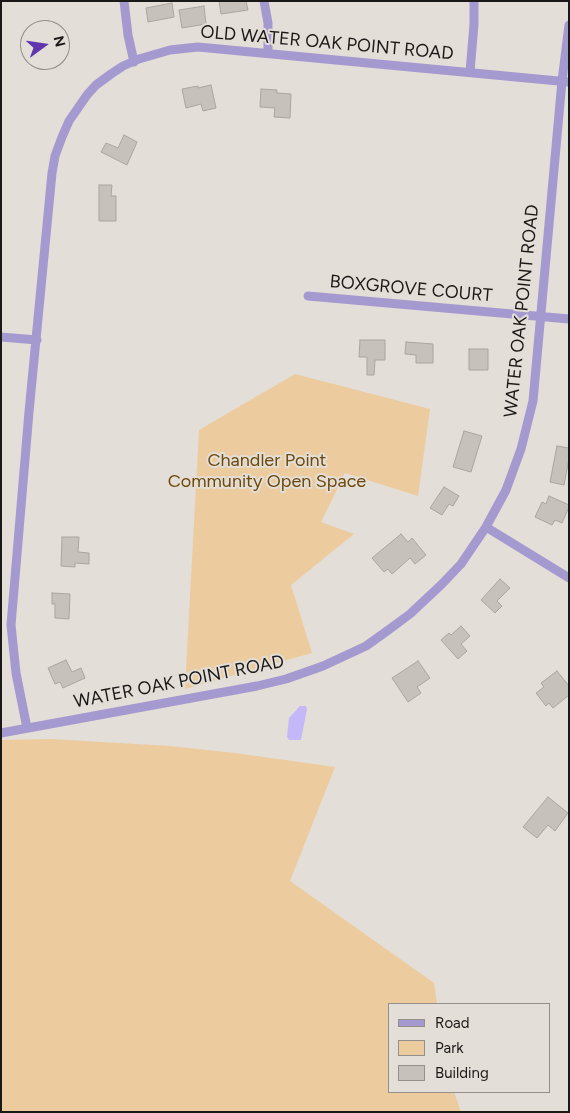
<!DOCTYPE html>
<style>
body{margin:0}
#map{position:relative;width:570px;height:1113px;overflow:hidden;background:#e3ded7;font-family:Figtree,sans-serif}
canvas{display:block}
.frame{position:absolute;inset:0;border:2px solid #1b1917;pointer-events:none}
.legend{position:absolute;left:388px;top:1003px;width:162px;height:90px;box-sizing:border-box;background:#e3ded7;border:1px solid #938f8a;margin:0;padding:6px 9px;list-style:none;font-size:15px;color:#1b1917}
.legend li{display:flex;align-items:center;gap:10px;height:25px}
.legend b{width:25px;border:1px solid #938f8a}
.north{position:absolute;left:20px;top:20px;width:50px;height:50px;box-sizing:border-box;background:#e3ded7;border:1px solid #938f8a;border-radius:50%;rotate:76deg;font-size:14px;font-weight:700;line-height:20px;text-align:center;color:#1b1917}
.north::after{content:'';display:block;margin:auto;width:18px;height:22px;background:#5f36ae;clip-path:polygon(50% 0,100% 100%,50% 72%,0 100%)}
</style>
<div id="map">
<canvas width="570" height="1113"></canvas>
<div class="frame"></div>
<ul class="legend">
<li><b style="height:6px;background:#a59ad0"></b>Road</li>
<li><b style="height:14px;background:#eccb9e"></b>Park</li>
<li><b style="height:14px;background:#c6c1ba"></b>Building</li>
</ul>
<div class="north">N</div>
</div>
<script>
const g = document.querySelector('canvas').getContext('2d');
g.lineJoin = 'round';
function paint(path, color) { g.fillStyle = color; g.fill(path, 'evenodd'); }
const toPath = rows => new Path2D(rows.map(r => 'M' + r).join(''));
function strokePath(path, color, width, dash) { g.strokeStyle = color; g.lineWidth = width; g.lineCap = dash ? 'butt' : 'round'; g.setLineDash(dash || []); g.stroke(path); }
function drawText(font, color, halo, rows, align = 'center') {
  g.font = font + ' Figtree,sans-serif'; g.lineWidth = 4; g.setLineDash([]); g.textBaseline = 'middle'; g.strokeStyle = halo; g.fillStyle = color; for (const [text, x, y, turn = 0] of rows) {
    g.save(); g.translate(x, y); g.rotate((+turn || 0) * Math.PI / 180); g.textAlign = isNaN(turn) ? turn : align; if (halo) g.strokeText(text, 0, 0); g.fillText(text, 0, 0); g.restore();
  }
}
paint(toPath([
 [295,374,430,409,418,496,345,473,321,522,354,534,291,585,312,653,185,689,199,430],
 [51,739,170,746,235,753,335,767,290,881,434,983,437,1004,389,1004,389,1092,454,1092,461,1112,1,1112,1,740]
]), '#eccb9e');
paint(toPath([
 [300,706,306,706,307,709,301,740,289,740,287,737,289,718]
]), '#c5b8f9');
const building = toPath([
 [219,1,246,1,248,10,221,14,219,1],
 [172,3,174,17,148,22,146,8,172,3],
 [204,6,206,24,182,28,179,10,204,6],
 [211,85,216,108,203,111,201,104,186,108,182,89,198,86,198,88,211,85],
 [261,89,277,90,277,93,291,94,290,118,274,117,275,108,260,107,261,89],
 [124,135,137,142,127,165,101,152,106,143,118,148,124,135],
 [99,185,112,185,111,196,116,196,116,221,99,221,99,185],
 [360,340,385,340,385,360,375,360,374,375,367,375,367,357,359,357,360,340],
 [406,342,433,344,433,363,416,363,416,355,405,354,406,342],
 [469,349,488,349,488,370,469,370,469,349],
 [464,431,482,436,471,472,453,467,464,431],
 [557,446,569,448,569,459,564,485,550,482,557,446],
 [444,487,459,496,453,506,449,504,442,515,430,508,444,487],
 [549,496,569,505,569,507,562,523,555,520,552,525,535,517,542,502,546,504,549,496],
 [401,534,408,542,412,538,426,555,415,564,410,558,392,574,388,569,384,572,372,558,401,534],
 [62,537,79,537,78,552,89,553,89,564,75,563,75,567,61,566,62,537],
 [500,579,510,588,497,601,502,606,495,613,481,600,500,579],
 [52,593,70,594,69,619,55,618,55,604,52,604,52,593],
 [461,626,470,636,461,644,467,651,458,659,441,640,449,633,451,635,461,626],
 [66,660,72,672,81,668,85,678,63,688,60,682,55,684,48,668,66,660],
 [418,661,430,678,417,687,421,693,408,702,392,678,418,661],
 [557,671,569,686,569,695,553,708,549,703,546,706,536,693,544,687,541,683,557,671],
 [548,797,568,813,555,831,548,825,537,838,523,827,548,797]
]);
paint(building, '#c6c1ba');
strokePath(building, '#aaa59e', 1);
strokePath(toPath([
 [124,1,128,35,134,62],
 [264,1,268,23,268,53],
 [470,72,474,24,474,1],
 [308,296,569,319],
 [1,337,37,340],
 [486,527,569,578],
 [27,728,16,673,11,625,29,412,52,173,55,156,62,137,69,121,87,95,96,85,111,74,123,66,139,59,170,50,198,47,569,82],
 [1,733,257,686,286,679,323,666,366,646,387,631,410,614,442,584,461,564,486,527,506,490,521,449,533,401,562,81,569,25]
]), '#a59ad0', 9);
drawText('18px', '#1b1917', '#e3ded7', [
 ["OLD WATER OAK POINT ROAD",327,43,5],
 ["BOXGROVE COURT",411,289,5],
 ["WATER OAK POINT ROAD",522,311,-84],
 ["WATER OAK POINT ROAD",179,682,-11]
]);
drawText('18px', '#6c4809', '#e3ded7', [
 ["Chandler Point",267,461],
 ["Community Open Space",267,482]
]);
</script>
